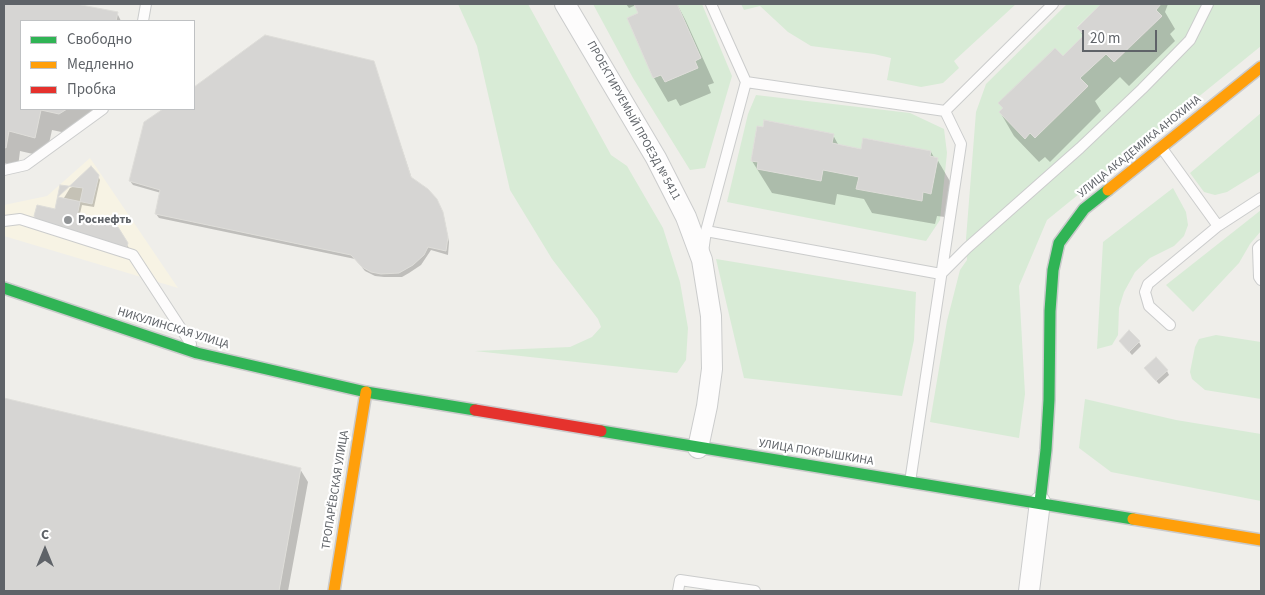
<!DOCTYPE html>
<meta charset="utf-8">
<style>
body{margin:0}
#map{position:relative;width:1265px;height:595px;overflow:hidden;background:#efeeea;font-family:"Source Sans 3",sans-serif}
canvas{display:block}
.frame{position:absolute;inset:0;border:5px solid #5f6368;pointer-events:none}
.legend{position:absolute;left:20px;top:20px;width:175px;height:90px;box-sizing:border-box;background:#fff;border:1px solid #bfc1c3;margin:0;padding:6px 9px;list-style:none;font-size:15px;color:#5f6368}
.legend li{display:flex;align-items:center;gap:10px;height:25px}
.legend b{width:25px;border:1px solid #bfc1c3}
.north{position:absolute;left:20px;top:525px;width:50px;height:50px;-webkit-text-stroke:4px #fff;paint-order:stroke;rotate:0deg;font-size:14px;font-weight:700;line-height:20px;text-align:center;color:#5f6368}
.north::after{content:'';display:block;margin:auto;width:18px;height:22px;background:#5f6368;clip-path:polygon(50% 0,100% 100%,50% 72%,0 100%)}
.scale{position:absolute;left:1082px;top:30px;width:75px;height:22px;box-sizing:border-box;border:2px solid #5f6368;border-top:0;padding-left:6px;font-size:15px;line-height:18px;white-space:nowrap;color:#5f6368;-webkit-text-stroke:4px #fff;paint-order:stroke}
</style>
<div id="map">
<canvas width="1265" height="595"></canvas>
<div class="frame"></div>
<ul class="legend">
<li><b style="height:6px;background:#30b455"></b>Свободно</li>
<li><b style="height:6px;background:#ff9f0a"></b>Медленно</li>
<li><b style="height:6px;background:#e5322d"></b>Пробка</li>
</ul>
<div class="north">С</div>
<div class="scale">20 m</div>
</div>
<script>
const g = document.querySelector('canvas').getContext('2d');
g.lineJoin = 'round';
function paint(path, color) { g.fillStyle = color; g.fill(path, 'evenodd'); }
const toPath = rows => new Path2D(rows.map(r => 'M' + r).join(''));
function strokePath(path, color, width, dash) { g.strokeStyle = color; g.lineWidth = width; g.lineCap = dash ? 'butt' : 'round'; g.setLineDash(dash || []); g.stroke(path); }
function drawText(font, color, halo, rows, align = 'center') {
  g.font = font + ' "Source Sans 3",sans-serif'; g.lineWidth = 4.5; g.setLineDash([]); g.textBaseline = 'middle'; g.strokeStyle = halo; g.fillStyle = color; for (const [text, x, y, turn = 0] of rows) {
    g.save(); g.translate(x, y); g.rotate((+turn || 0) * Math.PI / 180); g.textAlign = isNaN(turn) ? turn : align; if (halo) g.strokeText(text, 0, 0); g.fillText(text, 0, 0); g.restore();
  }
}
paint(toPath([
 [90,158,178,288,4,236,4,205,47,196]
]), '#f7f3e4');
paint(toPath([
 [458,4,528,4,611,155,627,166,663,228,680,282,688,328,686,360,677,373,475,351,570,347,592,337,601,327,598,319,552,259,510,190,477,46],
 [593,4,634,4,638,13,627,18,653,78,661,75,665,82,698,68,695,61,701,58,677,4,702,4,732,76,705,168,690,170,633,78],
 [741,4,1016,4,954,61,959,68,943,83,921,87,887,80,891,58,874,54,811,46,788,32,760,6,744,10],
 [1067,4,1101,4,1077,27,1084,35,1063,56,1055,48,999,103,1003,108,999,112,1025,138,1030,133,1035,138,1088,87,1080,78,1106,54,1115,62,1162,17,1156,10,1161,4,1261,4,1261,46,1047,220,1019,286,1025,394,1019,438,930,422,947,321,960,270,967,260,966,239,976,112,986,84],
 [756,95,910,113,944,129,947,153,940,220,926,241,727,202,748,114],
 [764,120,833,134,832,143,861,149,864,138,931,151,930,156,938,158,931,193,923,192,922,200,857,188,859,177,823,170,821,181,757,169,758,162,751,161,757,126,763,127],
 [1261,113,1261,171,1227,192,1215,195,1204,192,1190,173],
 [1173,188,1186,212,1188,225,1184,236,1174,246,1150,258,1135,272,1124,292,1119,308,1118,335,1112,345,1097,349,1103,242],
 [1261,210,1261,231,1250,244,1239,263,1193,312,1166,285],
 [716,259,916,292,914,340,902,396,744,378],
 [1216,335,1261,342,1261,399,1205,390,1192,379,1190,372,1195,347,1199,339],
 [1085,399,1176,420,1261,434,1261,501,1111,472,1079,448]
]), '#d8ebd6');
paint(toPath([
 [4,4,70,4,117,13,121,21,21,21,21,109,108,109,71,134,52,130,46,157,20,151,18,167,4,163],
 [626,4,677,4,686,21,714,83,708,85,711,93,680,106,676,99,668,102,654,78,640,13,636,5,629,8],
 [1102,4,1168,4,1165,12,1175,29,1170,34,1175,41,1129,86,1120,77,1095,101,1101,111,1050,162,1045,157,1039,162,1014,136,1000,112,1003,109,1000,104,1063,57,1084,37,1078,28],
 [265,36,375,67,412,179,438,205,444,217,449,242,448,255,431,250,421,265,409,273,402,277,384,277,375,276,365,271,355,259,159,218,156,214,161,193,133,185,130,181,145,123,165,109,194,109,194,88],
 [833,135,839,146,862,150,931,152,935,159,937,159,951,183,945,217,937,216,935,224,872,213,864,199,837,194,835,205,772,193,752,161],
 [98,176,100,180,94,207,82,205,79,218,117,228,129,248,127,256,56,211,70,188],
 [1120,341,1139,342,1141,346,1132,355],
 [1167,371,1169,375,1159,384,1148,372],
 [4,399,300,469,308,482,288,591,4,591]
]), '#0003');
const building = toPath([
 [4,4,76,4,118,12,116,21,21,21,21,109,67,109,59,114,41,110,35,138,9,131,6,148,4,147,4,4],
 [634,4,677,4,701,58,695,61,698,68,665,82,661,75,653,78,627,18,638,13,634,4],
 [1101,4,1161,4,1156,10,1162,16,1114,62,1106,54,1080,78,1088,86,1035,138,1030,133,1025,139,999,112,1003,108,998,103,1055,48,1063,56,1084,35,1077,28,1101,4],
 [265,35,374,61,411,177,428,189,437,199,443,212,448,237,446,251,428,247,424,255,413,265,399,273,381,274,371,272,362,267,351,255,155,214,160,190,129,181,144,122,163,109,194,109,194,87,265,35],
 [764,120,834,134,832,143,861,149,863,138,931,151,930,156,938,158,931,194,923,192,922,201,856,189,859,177,823,170,821,181,757,169,758,162,751,161,757,126,763,127,764,120],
 [91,166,99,175,92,204,58,197,91,166],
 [60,185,83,188,77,216,118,227,128,243,125,253,39,226,34,216,37,205,55,209,60,185],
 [1129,330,1140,341,1129,352,1119,341,1129,330],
 [1156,357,1168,370,1156,381,1144,368,1156,357],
 [4,398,301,468,279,591,4,591,4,398]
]);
paint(building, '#d6d5d3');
strokePath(building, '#deddd9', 1);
const lane = toPath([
 [143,21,146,4],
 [746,82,945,111],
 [1161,147,1218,226,1261,198],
 [4,170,26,165,103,109],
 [4,221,20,219,133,255,191,344],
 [706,231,941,274,967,248,1080,148,1142,89,1190,40,1208,4],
 [1261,245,1258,248,1259,277,1261,280],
 [703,252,706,231,746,82,711,4],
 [1170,325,1149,306,1145,292,1148,284,1218,226],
 [910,482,961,144,945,111,1053,4],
 [678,591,680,580,755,591]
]);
const street = toPath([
 [565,4,656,158,686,217,702,260,711,316,712,369,707,406,698,448],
 [1029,591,1040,502]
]);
const fast = toPath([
 [4,288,197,353,366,392,475,410],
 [601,431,1133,519],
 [1040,502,1046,450,1049,400,1050,311,1053,270,1059,243,1084,209,1108,190]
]);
const slow = toPath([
 [1108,190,1261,67],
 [1133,519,1261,540],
 [334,591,366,392]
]);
const jam = toPath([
 [475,410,601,431]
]);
strokePath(lane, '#cbcccc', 12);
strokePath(street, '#cbcccc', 22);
strokePath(fast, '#cacacb', 14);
strokePath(slow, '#cacacb', 14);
strokePath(jam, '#cacacb', 14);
strokePath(lane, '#fdfcfc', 10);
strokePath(street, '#fdfcfc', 20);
strokePath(fast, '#30b455', 11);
strokePath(slow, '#ff9f0a', 11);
strokePath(jam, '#e5322d', 11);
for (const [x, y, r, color] of [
 [68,220,5,"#919496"]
]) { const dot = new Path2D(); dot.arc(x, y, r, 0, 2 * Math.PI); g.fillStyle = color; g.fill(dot); strokePath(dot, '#fff', 2); }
drawText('12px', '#5f6368', '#fff', [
 ["ПРОЕКТИРУЕМЫЙ ПРОЕЗД № 5411",633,121,61],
 ["УЛИЦА АКАДЕМИКА АНОХИНА",1140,147,-39],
 ["НИКУЛИНСКАЯ УЛИЦА",173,329,17],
 ["УЛИЦА ПОКРЫШКИНА",816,453,9],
 ["ТРОПАРЁВСКАЯ УЛИЦА",336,490,-81]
]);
drawText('bold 12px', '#5f6368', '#fff', [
 ["Роснефть",78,220]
], 'left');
</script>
